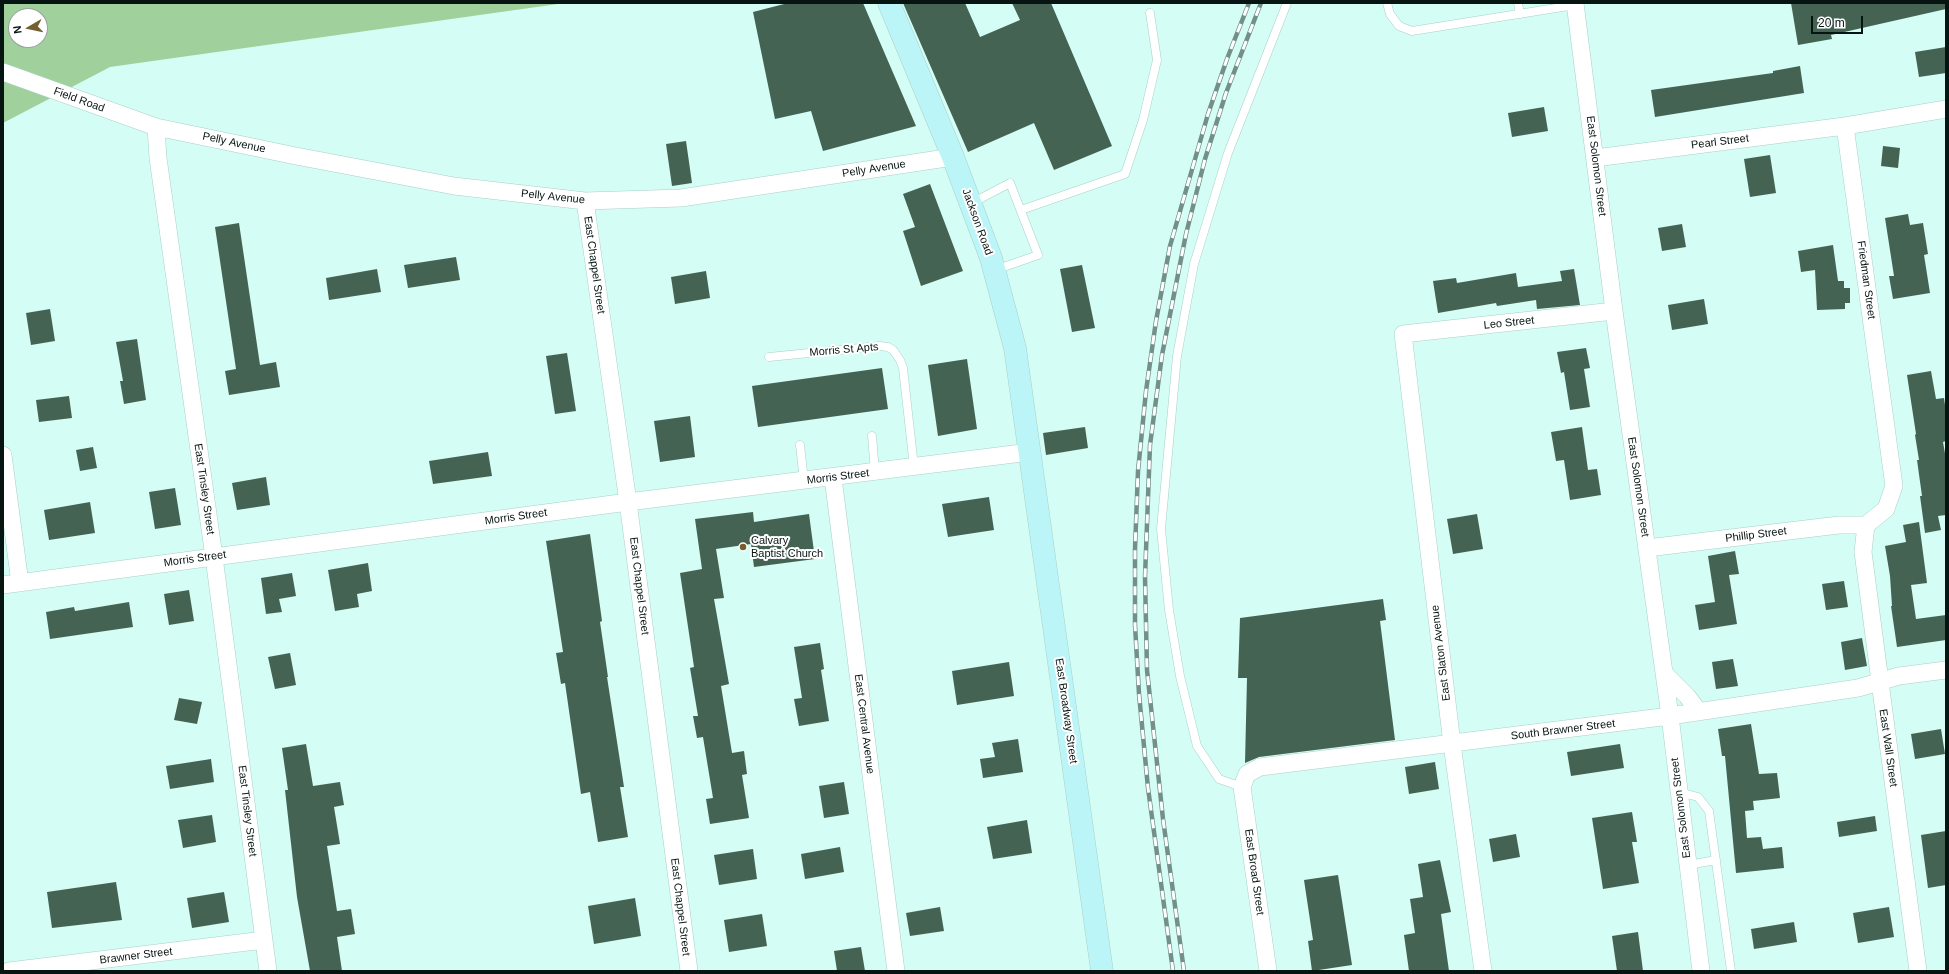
<!DOCTYPE html>
<style>
body{margin:0}
#map{position:relative;width:1949px;height:974px;overflow:hidden;background:#d4fdf5;font-family:Arial,sans-serif}
canvas{display:block}
.frame{position:absolute;inset:0;border:4px solid #061412;pointer-events:none}
.north{position:absolute;left:8px;top:8px;width:40px;height:40px;box-sizing:border-box;background:#fff;border:1px solid #9ba1a0;border-radius:50%;rotate:261deg;font-size:11px;font-weight:700;line-height:16px;text-align:center;color:#061412}
.north::after{content:'';display:block;margin:auto;width:14px;height:18px;background:#765f2f;clip-path:polygon(50% 0,100% 100%,50% 72%,0 100%)}
.scale{position:absolute;left:1811px;top:16px;width:52px;height:18px;box-sizing:border-box;border:2px solid #061412;border-top:0;padding-left:5px;font-size:12px;line-height:14px;white-space:nowrap;color:#061412;-webkit-text-stroke:3px #fff;paint-order:stroke}
</style>
<div id="map">
<canvas width="1949" height="974"></canvas>
<div class="frame"></div>
<div class="north">N</div>
<div class="scale">20 m</div>
</div>
<script>
const g = document.querySelector('canvas').getContext('2d');
g.lineJoin = 'round';
function paint(path, color) { g.fillStyle = color; g.fill(path, 'evenodd'); }
const toPath = rows => new Path2D(rows.map(r => 'M' + r).join(''));
function strokePath(path, color, width, dash) { g.strokeStyle = color; g.lineWidth = width; g.lineCap = dash ? 'butt' : 'round'; g.setLineDash(dash || []); g.stroke(path); }
function drawText(font, color, halo, rows, align = 'center') {
  g.font = font + ' Arial,sans-serif'; g.lineWidth = 4; g.setLineDash([]); g.textBaseline = 'middle'; g.strokeStyle = halo; g.fillStyle = color; for (const [text, x, y, turn = 0] of rows) {
    g.save(); g.translate(x, y); g.rotate((+turn || 0) * Math.PI / 180); g.textAlign = isNaN(turn) ? turn : align; if (halo) g.strokeText(text, 0, 0); g.fillText(text, 0, 0); g.restore();
  }
}
paint(toPath([
 [3,3,565,3,110,67,3,123],
 [16,16,40,16,40,40,16,40]
]), '#a0d19c');
paint(toPath([
 [788,3,863,3,916,126,823,151,811,111,775,119,753,12],
 [903,3,965,3,980,37,1020,20,1012,3,1051,3,1112,146,1054,170,1034,123,968,152],
 [1791,3,1946,3,1946,9,1831,35,1832,39,1798,45],
 [1946,47,1946,73,1919,77,1915,52],
 [1800,66,1804,93,1655,117,1651,90,1773,73,1773,71],
 [1544,107,1548,131,1512,137,1508,113],
 [686,141,692,183,672,186,666,144],
 [1883,146,1900,148,1898,168,1881,166],
 [1770,155,1776,193,1750,197,1744,159],
 [930,184,963,271,921,286,903,231,915,227,903,194],
 [1908,214,1910,225,1923,223,1928,254,1924,255,1930,293,1893,299,1889,276,1894,276,1885,218],
 [239,223,260,365,276,362,280,387,229,395,225,371,236,369,215,227],
 [1682,224,1686,247,1662,251,1658,228],
 [1833,245,1838,281,1844,281,1844,288,1850,288,1850,303,1845,303,1845,309,1817,310,1815,270,1801,272,1798,251],
 [456,257,460,280,408,288,404,265],
 [1082,265,1095,328,1072,332,1060,269],
 [377,269,381,292,329,300,326,278],
 [1574,269,1580,305,1537,309,1536,300,1497,306,1496,303,1438,313,1433,281,1456,278,1457,283,1516,273,1518,287,1562,281,1560,271],
 [706,271,710,298,675,304,671,277],
 [1704,299,1708,324,1672,330,1668,305],
 [50,309,55,341,31,345,26,313],
 [137,339,146,400,124,404,120,381,123,381,116,342],
 [1586,348,1590,368,1584,369,1590,407,1570,410,1564,372,1561,373,1557,352],
 [567,353,576,411,555,414,546,356],
 [967,359,977,429,938,436,928,365],
 [882,368,888,409,758,427,752,386],
 [1931,371,1936,399,1944,398,1946,412,1946,441,1943,442,1946,459,1946,515,1938,516,1941,530,1925,533,1920,496,1922,496,1917,460,1919,460,1915,435,1916,434,1907,375],
 [69,396,72,418,39,422,36,400],
 [690,416,695,457,660,462,654,421],
 [1085,427,1088,448,1046,455,1043,433],
 [1582,427,1588,470,1597,469,1601,495,1570,500,1564,460,1556,461,1551,432],
 [93,447,97,468,80,471,76,450],
 [488,452,492,476,433,484,429,461],
 [266,477,270,505,237,510,232,483],
 [175,488,181,525,155,529,149,492],
 [989,497,994,530,948,537,942,504],
 [90,502,95,533,49,540,44,510],
 [753,512,754,522,809,514,815,559,754,567,751,544,716,549,724,598,714,599,729,684,721,686,732,753,744,751,747,774,742,775,749,818,710,824,706,799,713,798,703,737,697,738,693,716,698,716,690,668,694,667,680,573,702,569,695,519],
 [1477,514,1483,549,1453,554,1447,519],
 [1919,522,1927,583,1911,585,1916,619,1946,615,1946,640,1897,647,1891,606,1892,606,1890,576,1885,546,1906,542,1903,525],
 [590,534,602,621,600,622,608,677,607,677,624,787,620,787,628,837,598,842,590,792,581,794,565,683,561,684,556,653,563,652,546,541],
 [1735,551,1739,574,1729,575,1737,624,1699,630,1695,605,1715,602,1708,556],
 [368,563,372,591,357,594,359,607,335,611,328,570],
 [292,573,296,596,279,599,282,612,266,614,261,578],
 [1844,581,1848,607,1826,610,1822,584],
 [189,590,194,621,169,625,164,594],
 [1383,599,1386,620,1380,621,1395,740,1259,757,1245,763,1247,678,1238,678,1240,618],
 [129,602,133,627,50,639,46,612,74,607,75,611],
 [1862,638,1867,666,1845,670,1841,642],
 [820,643,824,669,821,670,829,721,799,726,794,699,802,698,794,647],
 [290,653,296,685,275,689,268,657],
 [1733,659,1738,686,1716,689,1712,662],
 [1009,662,1014,696,957,705,952,671],
 [179,698,202,702,197,724,174,720],
 [1751,724,1759,774,1777,773,1780,798,1753,801,1754,810,1745,811,1747,838,1761,837,1763,849,1782,847,1784,868,1736,873,1725,756,1722,756,1718,729],
 [1941,729,1945,754,1915,759,1911,734],
 [1018,739,1023,772,983,778,980,759,995,757,992,743],
 [306,744,313,786,340,782,344,805,334,807,340,844,327,846,337,911,351,909,355,934,337,937,342,971,310,971,297,897,285,790,288,790,282,748],
 [1620,744,1624,768,1571,776,1567,752],
 [211,759,214,782,170,789,166,766],
 [1435,762,1439,789,1409,794,1405,767],
 [844,782,849,814,824,818,819,786],
 [1632,812,1637,842,1632,842,1639,883,1603,889,1592,818],
 [212,815,216,842,183,848,178,820],
 [1875,816,1877,831,1839,837,1837,822],
 [1027,820,1032,853,993,859,987,827],
 [1946,831,1946,885,1928,888,1921,835],
 [1516,834,1520,857,1493,862,1489,839],
 [840,847,844,872,805,879,801,854],
 [753,849,757,879,719,885,714,855],
 [1440,860,1451,912,1441,914,1449,971,1409,971,1404,935,1415,933,1410,899,1423,897,1418,864],
 [1338,875,1352,965,1312,971,1308,941,1313,940,1304,880],
 [116,882,122,920,52,928,47,892],
 [224,892,229,922,192,928,187,898],
 [635,898,641,936,594,944,588,906],
 [940,907,944,931,910,936,906,913],
 [1889,907,1894,937,1858,943,1853,913],
 [762,914,767,946,729,952,724,920],
 [1794,922,1797,942,1754,949,1751,929],
 [1638,932,1643,971,1617,971,1612,936],
 [861,947,865,971,837,971,834,951]
]), '#456353');
const service = toPath([
 [1387,3,1390,14,1399,26,1412,31,1575,5],
 [1518,3,1520,14],
 [972,203,1010,183,1038,255,995,270],
 [1021,210,1125,174,1143,120,1157,60,1150,13],
 [769,357,880,346,888,347,893,350,900,360,903,368,914,467],
 [872,436,875,472],
 [800,445,804,481],
 [1242,787,1219,779,1197,746,1180,676,1169,610,1161,529,1177,356,1194,264,1228,153,1287,3],
 [1679,792,1698,797,1709,811,1731,971],
 [1688,865,1716,860]
]);
const minor = toPath([
 [1575,3,1614,311,1670,716,1701,971],
 [3,72,156,127,296,156,454,186,585,201,681,198,953,157],
 [1845,126,1894,486,1886,509,1866,525],
 [156,127,158,158,214,557,268,971],
 [1595,158,1845,126,1946,109],
 [585,201,628,502,689,971],
 [3,455,20,583],
 [833,478,896,971],
 [1866,525,1863,552,1918,971],
 [1647,548,1839,525,1866,525],
 [3,585,628,502,1030,452],
 [1664,673,1687,696,1699,712],
 [9,971,264,940],
 [1268,971,1242,787,1247,774,1260,767,1670,716,1858,688,1899,676,1946,670],
 [1483,971,1452,744,1403,334,1614,311]
]);
const secondary = toPath([
 [889,3,953,157,991,258,1015,348,1102,971]
]);
strokePath(service, '#a8d0c8', 9);
strokePath(minor, '#a8d0c8', 18);
strokePath(secondary, '#a8d0c8', 23);
strokePath(service, '#fff', 8);
strokePath(minor, '#fff', 17);
strokePath(secondary, '#bcf5f8', 22);
const rail = toPath([
 [1173,971,1148,788,1139,694,1135,625,1135,549,1138,471,1146,391,1156,321,1170,246,1208,114,1227,59,1249,3],
 [1184,971,1163,819,1147,670,1145,577,1150,445,1162,355,1186,234,1205,159,1226,93,1261,3]
]);
strokePath(rail, '#738f8a', 4.5);
strokePath(rail, '#fff', 3, [9]);
for (const [x, y, r, color] of [
 [743,547,4,"#765f2f"]
]) { const dot = new Path2D(); dot.arc(x, y, r, 0, 2 * Math.PI); g.fillStyle = color; g.fill(dot); strokePath(dot, '#fff', 1.5); }
drawText('11px', '#061412', '#fff', [
 ["Field Road",79,100,20],
 ["Pearl Street",1720,142,-7],
 ["Pelly Avenue",234,143,12],
 ["East Solomon Street",1596,166,83],
 ["Pelly Avenue",874,169,-9],
 ["Pelly Avenue",553,197,6],
 ["Jackson Road",977,222,70],
 ["East Chappel Street",594,265,82],
 ["Friedman Street",1866,280,82],
 ["Leo Street",1509,323,-6],
 ["Morris St Apts",844,350,-5],
 ["Morris Street",838,477,-7],
 ["East Solomon Street",1638,487,82],
 ["East Tinsley Street",204,489,82],
 ["Morris Street",516,517,-8],
 ["Phillip Street",1756,535,-7],
 ["Morris Street",195,559,-8],
 ["East Chappel Street",639,586,83],
 ["East Slaton Avenue",1441,653,-97],
 ["East Broadway Street",1066,711,82],
 ["East Central Avenue",864,724,83],
 ["South Brawner Street",1563,730,-7],
 ["East Wall Street",1888,748,82],
 ["East Solomon Street",1681,808,-97],
 ["East Tinsley Street",247,811,83],
 ["East Broad Street",1254,872,82],
 ["East Chappel Street",680,907,83],
 ["Brawner Street",136,956,-7]
]);
drawText('11px', '#061412', '#fff', [
 ["Calvary",751,541],
 ["Baptist Church",751,554]
], 'left');
</script>
